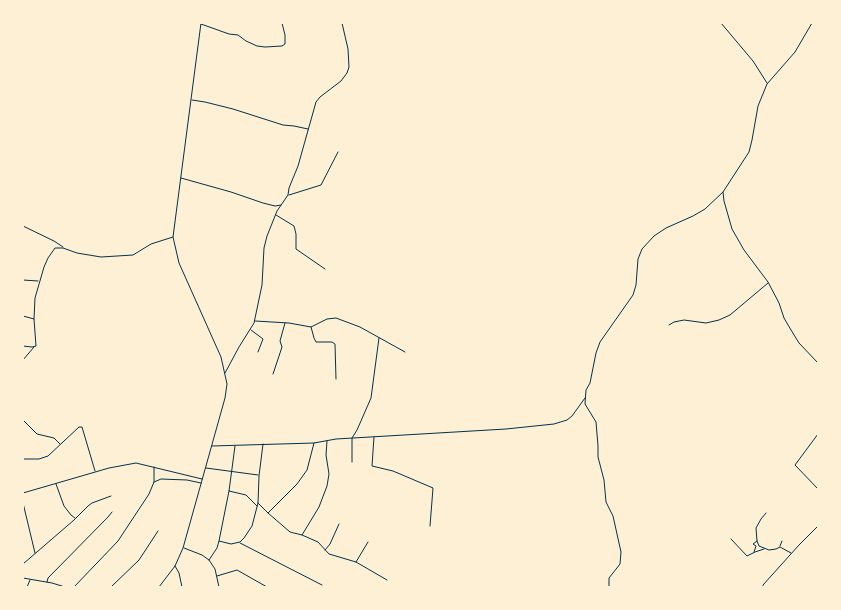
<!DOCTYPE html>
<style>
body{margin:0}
#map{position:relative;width:841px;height:610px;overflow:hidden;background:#fdf0d5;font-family:"PT Sans",sans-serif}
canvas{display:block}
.frame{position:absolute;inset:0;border:24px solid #fdf0d5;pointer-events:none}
</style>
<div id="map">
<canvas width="841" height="610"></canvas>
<div class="frame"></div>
</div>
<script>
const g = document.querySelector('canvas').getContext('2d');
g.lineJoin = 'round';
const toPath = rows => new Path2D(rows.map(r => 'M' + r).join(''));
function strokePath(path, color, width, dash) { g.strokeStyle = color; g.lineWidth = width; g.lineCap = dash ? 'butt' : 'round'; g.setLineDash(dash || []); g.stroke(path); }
strokePath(toPath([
 [721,23,753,61,767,83],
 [812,23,795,52,767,84,758,106,752,140,749,152,723,192,724,201,732,229,744,250,768,282,779,303,784,318,791,330,799,343,818,363],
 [201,24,229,34,238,35,246,41,257,46,265,47,282,46,285,44,285,35,282,23],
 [192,100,205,102,233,109,283,125,294,126,308,129],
 [181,178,231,192,263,203,275,206,281,205],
 [289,195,321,185,338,152],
 [276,215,294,226,296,234,296,249,325,269],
 [23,226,54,241,63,247],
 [23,280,38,281],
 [23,316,34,319],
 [255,321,289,323,311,327,327,319,336,318,360,327,405,352],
 [669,325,674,322,684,320,706,323,719,320,730,315,768,283],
 [311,327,314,338,316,342,332,342,335,344,336,379],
 [251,330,263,339,258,352],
 [23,346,32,347,36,346,34,319,35,298,44,267,48,258,55,248,63,248,77,253,101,257,133,255,151,244,173,237],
 [23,360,34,347],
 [225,373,239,347,254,323,262,285,264,248,267,236,277,211,288,195,289,188,298,166,316,102,320,97,341,81,347,73,349,67,348,49,342,23],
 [273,374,282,347,280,341,285,323],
 [23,382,23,383],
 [23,420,37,434,54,438,60,444],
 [818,434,795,465,818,489],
 [374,437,372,466,393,471,433,488,430,526],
 [212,446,314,443,336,439,506,429,554,424,567,420,572,416,585,398],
 [235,446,229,491,246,495,257,506],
 [23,459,39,459,48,456,79,427,82,427,95,471],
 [352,462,352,438,357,430,371,398,379,338],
 [206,468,258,475],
 [154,482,154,467],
 [56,484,64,506,71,515,75,518],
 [23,493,109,468,136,463,202,479],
 [23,503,35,553],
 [258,503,268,513,297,484,307,470,314,443],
 [268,513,290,532,302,535,319,507,327,486,329,474,326,455,327,441],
 [766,513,761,519,756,528,757,541,759,546,769,550,776,549,780,547,791,553],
 [302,535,318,542,329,554,356,562,387,580],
 [731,539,747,556,755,552,764,549],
 [219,541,229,491],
 [240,543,322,585],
 [780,546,782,541],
 [184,548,202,555,209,560,215,569,219,587],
 [325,550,330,544,339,524],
 [754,552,756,546,753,544,757,541],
 [209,560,217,548,219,541,231,544,240,542,244,538,252,526,258,503,259,476,263,444],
 [356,562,368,542],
 [23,564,74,520,88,506,92,503,111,496],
 [175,566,179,573,182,587],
 [217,576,237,570,267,587],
 [23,578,52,583,65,587],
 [47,582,48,578,108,517,112,512],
 [27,587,30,580],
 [74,587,118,541,149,494,154,482,161,479,187,480,201,483],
 [111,587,139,560,158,531],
 [609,587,609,578,620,564,621,552,613,516,606,502,604,480,598,457,598,446,596,422,585,404,586,390,590,383,596,353,600,342,633,295,636,285,638,259,642,249,654,236,666,228,693,216,705,209,723,192],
 [763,587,763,585,799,545,818,526]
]), '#003049', 1);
strokePath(toPath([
 [159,587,175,566,183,548,225,398,227,384,221,357,179,263,173,237,201,23]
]), '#003049', 1);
</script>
